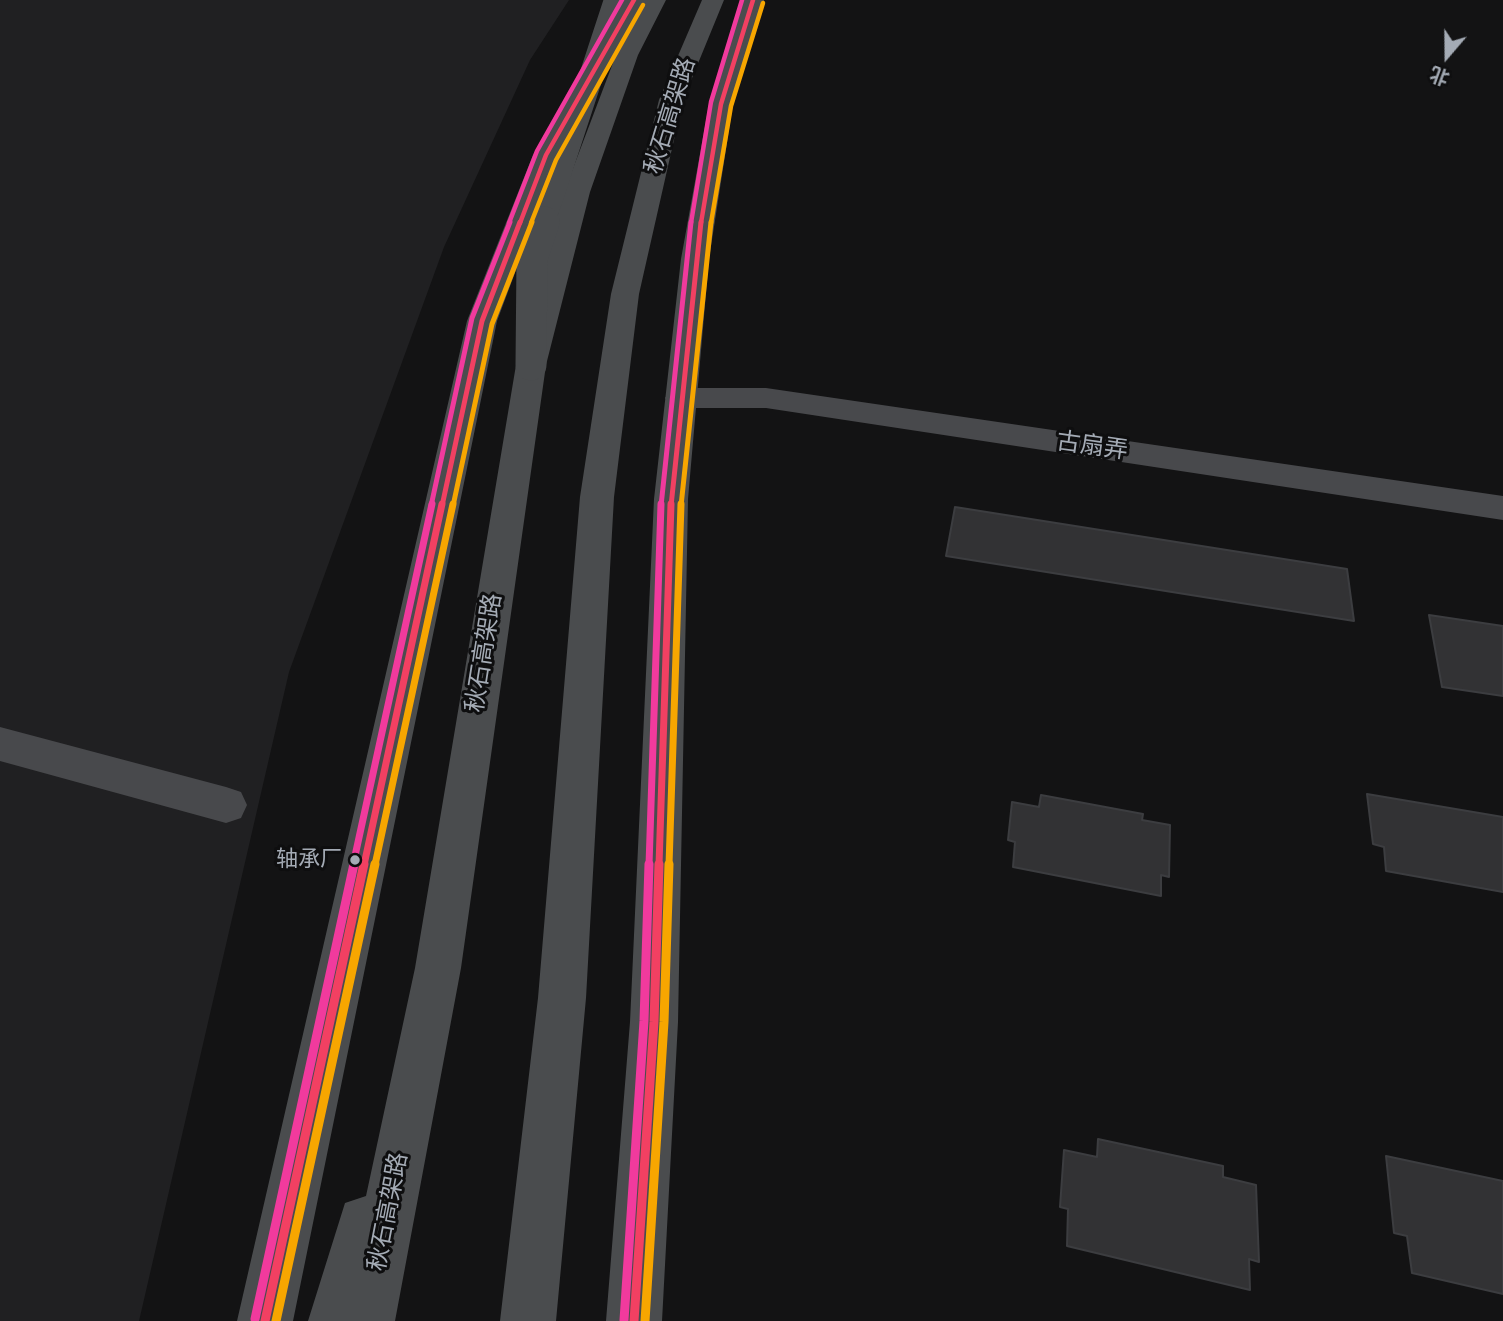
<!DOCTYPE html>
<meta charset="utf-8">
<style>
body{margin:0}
#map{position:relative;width:1503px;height:1321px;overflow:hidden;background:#131314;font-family:"Varela Round","Noto Sans SC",sans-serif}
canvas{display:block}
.north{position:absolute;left:1412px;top:21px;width:70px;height:70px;-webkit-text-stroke:5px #0e0e0f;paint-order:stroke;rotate:200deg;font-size:19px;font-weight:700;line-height:28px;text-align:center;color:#a4abb5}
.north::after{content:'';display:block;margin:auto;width:24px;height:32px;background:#a4abb5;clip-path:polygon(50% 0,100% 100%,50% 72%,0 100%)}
</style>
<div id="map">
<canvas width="1503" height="1321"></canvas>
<div class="north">北</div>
</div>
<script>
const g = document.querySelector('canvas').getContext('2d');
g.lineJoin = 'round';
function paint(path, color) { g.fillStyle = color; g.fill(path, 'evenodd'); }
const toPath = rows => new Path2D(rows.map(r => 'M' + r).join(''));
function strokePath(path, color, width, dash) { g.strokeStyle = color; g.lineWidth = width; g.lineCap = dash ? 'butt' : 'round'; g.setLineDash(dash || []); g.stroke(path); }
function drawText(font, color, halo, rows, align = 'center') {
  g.font = font + ' "Varela Round","Noto Sans SC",sans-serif'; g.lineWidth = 6; g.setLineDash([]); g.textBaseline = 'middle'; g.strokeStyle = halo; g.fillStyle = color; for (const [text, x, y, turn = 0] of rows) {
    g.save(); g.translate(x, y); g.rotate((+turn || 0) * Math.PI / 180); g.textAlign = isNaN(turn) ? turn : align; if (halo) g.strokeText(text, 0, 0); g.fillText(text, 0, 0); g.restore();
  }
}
paint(toPath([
 [0,0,569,0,530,60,444,247,289,672,139,1321,0,1321]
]), '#202022');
const building = toPath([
 [955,507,1347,569,1354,621,946,556,955,507],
 [1429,615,1503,626,1503,696,1442,687,1429,615],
 [1367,794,1503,817,1503,892,1386,871,1384,847,1373,844,1367,794],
 [1041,795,1143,814,1142,820,1170,825,1169,877,1161,875,1161,896,1013,867,1015,842,1008,840,1012,802,1039,807,1041,795],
 [1098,1139,1223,1166,1223,1177,1256,1185,1259,1262,1249,1259,1250,1290,1067,1246,1068,1209,1060,1207,1064,1150,1097,1157,1098,1139],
 [1386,1156,1503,1181,1503,1294,1412,1273,1407,1236,1394,1233,1386,1156]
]);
paint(building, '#323234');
strokePath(building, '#3c3d40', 2);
paint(toPath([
 [681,388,766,388,1503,496,1503,520,766,408,681,408,670,405,665,398,670,391,681,388],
 [0,727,226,787,241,792,247,805,241,818,226,823,0,761,0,727]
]), '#48494c');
paint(toPath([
 [623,0,645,0,559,155,497,321,293,1321,237,1321,467,321,533,155,623,0],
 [742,0,764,0,733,104,709,259,688,499,678,1022,662,1321,606,1321,630,1022,654,499,681,259,709,104,742,0]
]), '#4a4c4e');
paint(toPath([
 [644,0,666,0,638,55,590,192,546,365,461,968,395,1321,308,1321,345,1203,366,1196,415,968,516,365,564,192,616,55,644,0],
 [702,0,724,0,683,100,639,294,614,497,586,998,556,1321,500,1321,538,998,580,497,611,294,659,100,702,0]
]), '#4a4c4e');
strokePath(toPath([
 [543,223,616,0]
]), '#4a4c4e', 24);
strokePath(toPath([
 [531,365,532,258,544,222]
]), '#4a4c4e', 31);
strokePath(toPath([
 [520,223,546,155,634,0],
 [701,223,721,104,753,0]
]), '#f24062', 4.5);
strokePath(toPath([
 [442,506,482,321,520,222],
 [671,506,701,222]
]), '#f24062', 5);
strokePath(toPath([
 [364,865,442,504],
 [659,865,671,504]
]), '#f24062', 7);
strokePath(toPath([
 [265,1321,364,864],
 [634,1321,654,1022,659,864]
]), '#f24062', 9);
strokePath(toPath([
 [531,223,556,160,643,5],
 [711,223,731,106,763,3]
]), '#f7a600', 4.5);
strokePath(toPath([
 [453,506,492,324,532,222],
 [681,506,711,222]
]), '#f7a600', 5);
strokePath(toPath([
 [375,865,453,504],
 [669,865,681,504]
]), '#f7a600', 7);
strokePath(toPath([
 [276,1321,375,864],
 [645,1321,664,1022,669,864]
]), '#f7a600', 9);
strokePath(toPath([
 [509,223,537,151,622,0],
 [691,223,711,102,742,0]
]), '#f13a9d', 4.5);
strokePath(toPath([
 [431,506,472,318,510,222],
 [661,506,691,222]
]), '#f13a9d', 5);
strokePath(toPath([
 [353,865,432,504],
 [649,865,661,504]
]), '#f13a9d', 7);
strokePath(toPath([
 [255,1319,354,864],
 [624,1320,644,1021,649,864]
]), '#f13a9d', 9);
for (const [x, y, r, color] of [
 [355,860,6,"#a4abb5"]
]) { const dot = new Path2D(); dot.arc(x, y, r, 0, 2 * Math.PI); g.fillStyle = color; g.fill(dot); strokePath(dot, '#0e0e0f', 2.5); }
drawText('22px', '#a4abb5', '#0e0e0f', [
 ["轴承厂",342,860]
], 'right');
drawText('24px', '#a4abb5', '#0e0e0f', [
 ["秋石高架路",671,116,-73],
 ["古扇弄",1092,447,8],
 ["秋石高架路",485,653,-81],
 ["秋石高架路",389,1212,-79]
]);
</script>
